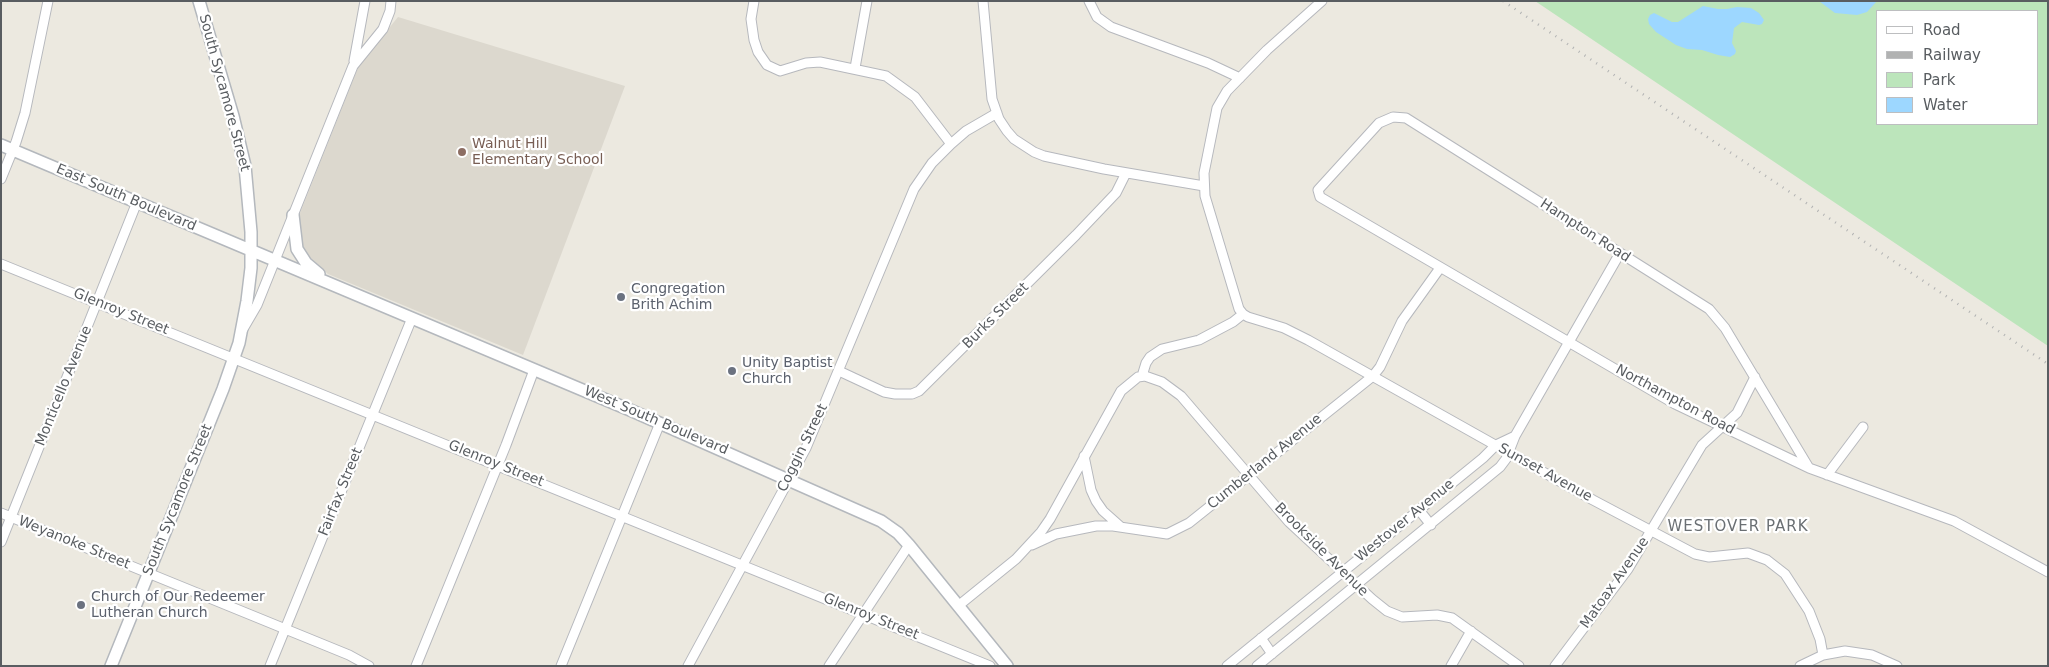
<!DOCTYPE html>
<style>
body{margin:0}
#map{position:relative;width:2049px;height:667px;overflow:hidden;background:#ece9e0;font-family:"DejaVu Sans",sans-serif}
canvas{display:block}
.frame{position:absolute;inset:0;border:2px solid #595d61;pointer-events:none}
.legend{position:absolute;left:1876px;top:10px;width:162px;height:115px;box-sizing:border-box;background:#fff;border:1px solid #bdbec0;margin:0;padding:6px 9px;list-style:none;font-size:15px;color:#595d61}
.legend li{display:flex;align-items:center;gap:10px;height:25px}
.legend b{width:25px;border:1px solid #bdbec0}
</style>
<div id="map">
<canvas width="2049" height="667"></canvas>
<div class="frame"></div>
<ul class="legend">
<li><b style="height:6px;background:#fff"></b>Road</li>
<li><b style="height:6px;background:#b1b2b2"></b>Railway</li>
<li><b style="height:14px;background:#bce5bb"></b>Park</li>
<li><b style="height:14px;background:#9dd7ff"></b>Water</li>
</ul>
</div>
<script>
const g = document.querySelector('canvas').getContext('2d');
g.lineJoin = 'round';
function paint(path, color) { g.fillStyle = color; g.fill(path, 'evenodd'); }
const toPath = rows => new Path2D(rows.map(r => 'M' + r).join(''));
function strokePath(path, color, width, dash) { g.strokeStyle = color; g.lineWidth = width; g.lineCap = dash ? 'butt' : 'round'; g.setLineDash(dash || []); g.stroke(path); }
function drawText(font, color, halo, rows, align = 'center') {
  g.font = font + ' "DejaVu Sans",sans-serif'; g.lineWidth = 4.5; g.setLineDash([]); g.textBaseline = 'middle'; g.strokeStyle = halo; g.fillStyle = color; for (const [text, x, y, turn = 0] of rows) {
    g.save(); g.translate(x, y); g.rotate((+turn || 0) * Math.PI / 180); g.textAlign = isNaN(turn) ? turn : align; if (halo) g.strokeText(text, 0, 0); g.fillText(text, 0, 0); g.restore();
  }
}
paint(toPath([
 [398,17,625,86,523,355,328,274,307,255,300,241,298,218,359,65]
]), '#dcd8ce');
paint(toPath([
 [1535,1,2048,1,2048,346],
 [1878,11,2038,11,2038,124,1878,124]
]), '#bce5bb');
paint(toPath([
 [1819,1,1877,1,1867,12,1857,15,1835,13],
 [1703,6,1718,9,1727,9,1737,7,1751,8,1759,13,1764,20,1762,24,1759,25,1742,22,1734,28,1732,43,1736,51,1735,54,1730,57,1718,55,1702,50,1687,49,1676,45,1656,32,1649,24,1648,19,1650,15,1654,13,1672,22,1678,22]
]), '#9dd7ff');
const street = toPath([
 [754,1,751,19,754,40,758,52,767,65,780,71,806,63,820,62,886,76,915,97,951,144],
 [983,1,992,99,999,119,1007,131,1014,139,1034,152,1044,156,1104,169,1204,186],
 [1089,1,1097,17,1111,27,1208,63,1240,78],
 [1322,1,1267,50,1227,91,1217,108,1204,173,1205,196,1239,309,1243,314,1248,317,1284,328,1308,340,1593,500,1695,554,1709,557,1748,553,1767,560,1785,574,1809,611,1820,639,1823,655],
 [354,61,365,1],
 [855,68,867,1],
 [1,179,16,142,25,113,48,1],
 [1,264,990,666],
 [243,329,257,305,353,66,383,29,390,11,391,1],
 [839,371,884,392,895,394,912,394,919,391,1076,235,1116,193,1126,173],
 [1142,376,1146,363,1150,357,1162,349,1199,340,1233,322,1243,314],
 [1084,456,1091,490,1096,501,1103,511,1121,527],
 [1809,468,1725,328,1709,309,1406,118,1393,117,1379,123,1318,190,1320,197,1675,404,1809,468,1954,521,2048,572],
 [1827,475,1863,427],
 [1419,510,1431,525],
 [1,513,349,655,369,666],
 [1,542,137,202],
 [1032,545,1056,534,1096,526,1113,526,1167,534,1189,523,1373,376,1380,367,1402,321,1440,268],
 [958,606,1016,559,1041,532,1050,519,1121,391,1138,377,1145,376,1162,382,1181,396,1289,522,1372,599,1387,611,1402,617,1437,615,1452,618,1519,666],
 [1261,638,1272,654],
 [270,666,412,318],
 [416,666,506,445,534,370],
 [561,666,660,423],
 [688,666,806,448,914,189,932,163,951,144,966,131,997,113],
 [829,666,909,545],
 [1227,666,1483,458,1496,445,1515,436],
 [1257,666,1500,467,1506,459,1515,436,1620,253],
 [1451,666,1471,631],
 [1555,666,1628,569,1702,445,1737,413,1755,377],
 [1800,666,1823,655,1845,651,1872,655,1897,666]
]);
const secondary = toPath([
 [1,145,630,410,881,521,898,533,909,545,1007,666],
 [293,215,297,249,306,263,319,274],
 [111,666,223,389,239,343,247,301,251,268,251,232,245,166,233,116,199,1]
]);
strokePath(street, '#b6b8bd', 11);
strokePath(secondary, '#b4b8bd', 14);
strokePath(street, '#fff', 9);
strokePath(secondary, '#fff', 11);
strokePath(toPath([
 [1503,1,2048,364]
]), '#b1b2b2', 2.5, [1, 6]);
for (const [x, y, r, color] of [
 [462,152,5,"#8d6e63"],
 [621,297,5,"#6b7280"],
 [732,371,5,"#6b7280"],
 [81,605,5,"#6b7280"]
]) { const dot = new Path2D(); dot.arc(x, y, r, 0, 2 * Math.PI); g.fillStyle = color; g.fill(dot); strokePath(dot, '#fff', 2); }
drawText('14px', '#595d61', '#fff', [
 ["South Sycamore Street",224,93,75],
 ["East South Boulevard",126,198,23],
 ["Hampton Road",1585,231,33],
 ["Glenroy Street",121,312,22],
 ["Burks Street",996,316,-45],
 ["Monticello Avenue",64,386,-68],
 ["Northampton Road",1675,400,28],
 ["West South Boulevard",656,421,23],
 ["Coggin Street",803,448,-64],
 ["Cumberland Avenue",1265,462,-39],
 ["Glenroy Street",496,464,22],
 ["Sunset Avenue",1545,473,29],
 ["Fairfax Street",341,492,-68],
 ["South Sycamore Street",178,500,-68],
 ["Westover Avenue",1405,521,-39],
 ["Weyanoke Street",74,543,22],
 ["Brookside Avenue",1321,550,45],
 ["Matoax Avenue",1615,583,-55],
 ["Glenroy Street",871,617,22]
]);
drawText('14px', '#785e54', '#fff', [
 ["Walnut Hill",472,144],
 ["Elementary School",472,160]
], 'left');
drawText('14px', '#5b616d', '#fff', [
 ["Congregation",631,289],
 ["Brith Achim",631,305],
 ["Unity Baptist",742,363],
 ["Church",742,379],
 ["Church of Our Redeemer",91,597],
 ["Lutheran Church",91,613]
], 'left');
g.letterSpacing = '1px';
drawText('15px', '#6a6f73', '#fff', [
 ["WESTOVER PARK",1738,527]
]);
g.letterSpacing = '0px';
</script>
